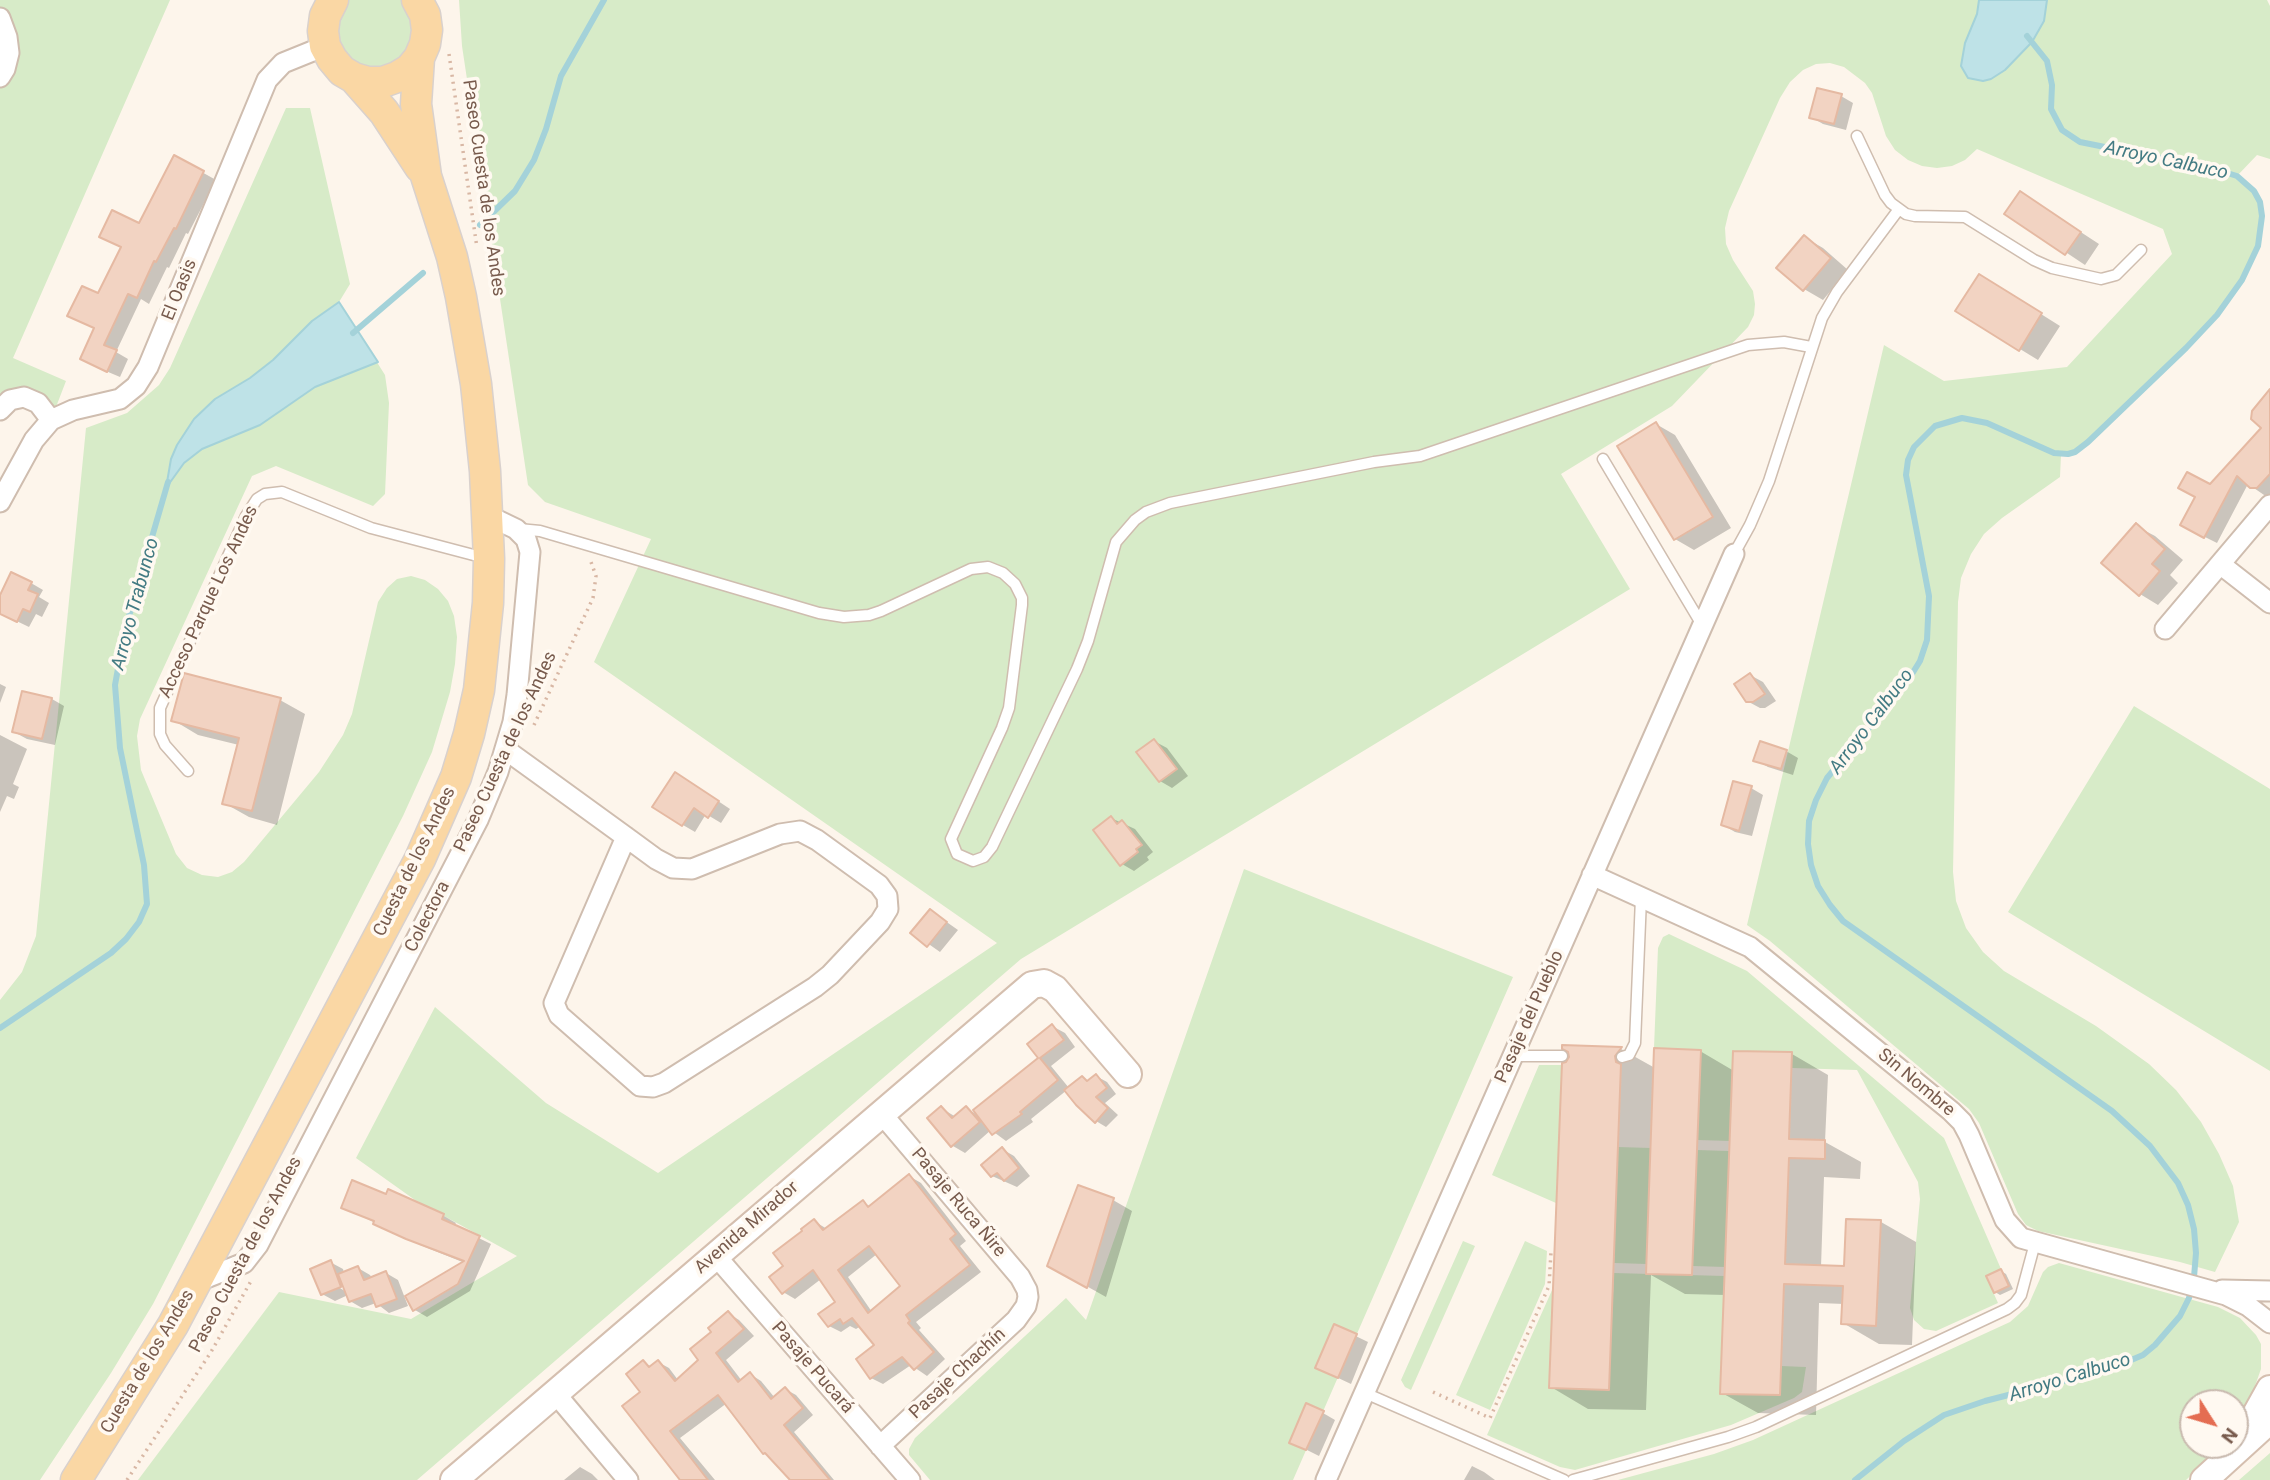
<!DOCTYPE html>
<meta charset="utf-8">
<style>
body{margin:0}
#map{position:relative;width:2270px;height:1480px;overflow:hidden;background:#fdf5eb;font-family:Roboto,sans-serif}
canvas{display:block}
.north{position:absolute;left:2179px;top:1389px;width:70px;height:70px;box-sizing:border-box;background:#fff9f1;border:2px solid #c9baaf;border-radius:50%;rotate:127deg;font-size:19px;font-weight:700;line-height:28px;text-align:center;color:#785b4d}
.north::after{content:'';display:block;margin:auto;width:24px;height:32px;background:#e46d52;clip-path:polygon(50% 0,100% 100%,50% 72%,0 100%)}
</style>
<div id="map">
<canvas width="2270" height="1480"></canvas>
<div class="north">N</div>
</div>
<script>
const g = document.querySelector('canvas').getContext('2d');
g.lineJoin = 'round';
function paint(path, color) { g.fillStyle = color; g.fill(path, 'evenodd'); }
const toPath = rows => new Path2D(rows.map(r => 'M' + r).join(''));
function strokePath(path, color, width, dash) { g.strokeStyle = color; g.lineWidth = width; g.lineCap = dash ? 'butt' : 'round'; g.setLineDash(dash || []); g.stroke(path); }
function drawText(font, color, halo, rows, align = 'center') {
  g.font = font + ' Roboto,sans-serif'; g.lineWidth = 7; g.setLineDash([]); g.textBaseline = 'middle'; g.strokeStyle = halo; g.fillStyle = color; for (const [text, x, y, turn = 0] of rows) {
    g.save(); g.translate(x, y); g.rotate((+turn || 0) * Math.PI / 180); g.textAlign = isNaN(turn) ? turn : align; if (halo) g.strokeText(text, 0, 0); g.fillText(text, 0, 0); g.restore();
  }
}
paint(toPath([
 [0,0,170,0,13,358,66,381,51,420,38,403,0,410],
 [344,0,407,0,415,12,411,54,375,73,339,54,335,14],
 [459,0,2267,0,2270,6,2270,159,2257,155,2237,176,2254,191,2260,202,2262,216,2258,246,2251,264,2231,297,2186,348,2088,442,2075,452,2061,454,2060,477,2002,518,1984,534,1971,554,1961,578,1958,602,1953,872,1956,901,1966,928,1983,952,2004,971,2096,1026,2149,1064,2176,1090,2201,1122,2219,1154,2233,1186,2239,1222,2215,1272,2180,1262,2038,1231,2026,1225,2018,1214,1979,1123,1969,1109,1770,941,1747,925,1884,345,1944,381,2067,367,2172,254,2163,229,1977,149,1965,160,1952,166,1937,168,1922,166,1908,160,1895,150,1886,136,1872,93,1865,83,1844,67,1830,63,1816,64,1803,70,1790,82,1780,98,1729,211,1725,228,1726,244,1733,260,1753,291,1755,304,1754,315,1748,327,1672,406,1561,474,1630,589,1021,959,417,1480,138,1480,279,1292,411,1319,517,1256,415,1200,356,1158,435,1007,546,1103,658,1173,997,943,594,662,651,539,545,502,528,485,462,46],
 [286,108,310,108,350,284,339,302,385,375,389,403,385,494,373,506,276,466,252,476,140,719,137,736,141,770,176,854,187,868,202,875,218,877,232,872,244,862,319,772,343,735,352,714,378,602,387,588,397,579,411,576,425,580,438,589,448,601,454,616,457,637,455,664,450,692,432,752,403,816,153,1304,111,1373,40,1480,0,1480,0,1000,22,972,36,936,86,428,127,413,159,385,170,368],
 [2134,706,2270,789,2270,1071,2008,912],
 [1244,869,1513,977,1293,1480,930,1480,909,1455,909,1449,915,1438,1066,1298,1086,1320],
 [1669,934,1747,971,1944,1138,2001,1269,1986,1276,1998,1303,1936,1331,1924,1329,1914,1320,1910,1308,1920,1199,1918,1182,1857,1070,1792,1068,1792,1052,1733,1051,1730,1141,1697,1140,1700,1050,1654,1048,1658,948,1663,937],
 [1539,1065,1562,1065,1556,1203,1492,1175],
 [1618,1147,1651,1148,1646,1264,1614,1263],
 [1697,1150,1729,1151,1725,1267,1692,1266],
 [1463,1241,1475,1246,1411,1390,1405,1387,1401,1380],
 [1525,1241,1547,1251,1545,1284,1490,1410,1456,1395],
 [2059,1263,2218,1307,2240,1318,2256,1335,2261,1344,2261,1369,2251,1397,2235,1427,2235,1403,2193,1403,2193,1445,2223,1445,2186,1480,1618,1480,1714,1454,1753,1440,2010,1322,2028,1306,2043,1272,2048,1267],
 [1614,1273,1725,1276,1721,1394,1780,1395,1781,1366,1806,1367,1802,1392,1794,1398,1731,1425,1575,1470,1560,1467,1487,1435,1553,1288,1609,1390],
 [2270,1453,2270,1480,2239,1480]
]), '#d7ebc8');
const water = toPath([
 [1979,0,2047,0,2044,21,2032,42,2005,70,1991,79,1983,81,1968,78,1961,66,1965,43,1977,14,1979,0],
 [339,302,378,362,315,387,260,425,202,449,184,463,166,488,171,459,177,445,194,419,215,399,250,378,273,360,312,321,339,302]
]);
paint(water, '#bee2e7');
strokePath(water, '#a4d2d9', 2);
paint(toPath([
 [1841,96,1853,103,1846,130,1823,124,1811,117],
 [175,157,216,180,188,234,186,233,169,268,167,267,149,304,141,299,116,352,128,359,120,377,94,366,99,295,140,225],
 [2021,193,2099,244,2085,265,2007,213],
 [1804,237,1823,248,1848,270,1823,300,1804,289],
 [1998,287,2060,326,2038,360,2020,349],
 [2270,392,2270,494,2267,497,2248,484,2217,543,2195,532,2211,486,2264,427],
 [1656,424,1675,435,1731,528,1694,550,1675,539],
 [2136,526,2155,536,2183,560,2170,575,2178,583,2158,605,2140,594],
 [31,583,43,590,39,597,49,603,42,617,36,614,29,627,0,613,0,599],
 [1750,675,1763,682,1776,701,1765,708,1760,708,1747,701],
 [0,684,6,687,0,703],
 [23,693,52,699,64,706,55,745,27,739,14,732],
 [280,700,305,714,277,825,249,817,224,803,239,745,198,735,173,720],
 [0,735,27,749,13,784,19,787,14,799,7,796,0,812],
 [1154,741,1167,748,1188,776,1172,788,1160,781,1139,753],
 [1786,751,1798,758,1793,775,1768,767,1755,760],
 [688,781,730,809,721,823,706,814,695,832,683,825],
 [1751,788,1763,795,1752,836,1735,832,1723,825],
 [1111,818,1135,829,1153,852,1147,857,1149,860,1134,871,1122,864],
 [931,911,958,930,940,952,913,933],
 [1052,1026,1065,1033,1075,1047,1051,1066,1069,1088,1082,1078,1089,1082,1096,1076,1107,1082,1116,1094,1105,1103,1118,1115,1106,1127,1096,1121,1067,1090,1031,1119,1033,1122,1006,1141,991,1130,965,1153,953,1146,941,1108,956,1117,966,1108,981,1117,1040,1058,1029,1044],
 [1564,1047,1621,1049,1655,1068,1700,1051,1734,1071,1792,1054,1828,1075,1825,1142,1861,1162,1860,1179,1824,1177,1821,1267,1846,1267,1881,1222,1916,1242,1912,1345,1879,1344,1843,1323,1844,1304,1819,1303,1816,1415,1758,1413,1722,1393,1726,1295,1685,1294,1651,1275,1646,1410,1588,1409,1551,1387,1571,1057,1570,1051],
 [1002,1149,1014,1156,1030,1176,1017,1187,992,1176],
 [909,1176,921,1183,966,1241,960,1246,981,1272,916,1322,921,1328,919,1330,945,1359,927,1376,911,1365,883,1384,871,1378,877,1346,861,1326,856,1329,850,1326,841,1332,829,1326,837,1302,821,1279,795,1299,783,1292,785,1266,805,1231,814,1221,827,1229,863,1202,871,1207],
 [877,1254,902,1286,872,1312,848,1277],
 [389,1192,444,1216,456,1223,454,1226,491,1244,470,1291,427,1317,415,1310,465,1263,420,1245,343,1207,387,1196],
 [1113,1200,1132,1211,1106,1297,1049,1265],
 [330,1262,343,1269,344,1273,358,1268,370,1275,372,1278,386,1273,398,1280,408,1306,389,1313,376,1303,362,1308,350,1301,348,1295,335,1301,322,1294],
 [334,1281,345,1287,345,1291,333,1284],
 [2001,1271,2006,1274,2013,1289,2000,1295,1995,1292],
 [728,1313,739,1320,754,1336,726,1360,742,1381,750,1374,761,1381,775,1398,785,1389,796,1395,813,1415,794,1432,834,1480,794,1480,771,1457,764,1453,727,1403,680,1438,715,1480,682,1480,643,1392,643,1362,652,1367,658,1362,669,1368,678,1380,700,1360,714,1332],
 [1335,1326,1368,1342,1351,1384,1317,1368],
 [1323,1413,1335,1420,1319,1456,1291,1442],
 [1472,1466,1484,1472,1495,1480,1464,1480],
 [580,1467,592,1474,598,1480,564,1480]
]), '#0003');
strokePath(toPath([
 [480,225,515,191,534,160,546,129,561,76,604,0],
 [353,333,423,273],
 [0,1028,111,953,126,939,139,922,147,904,144,865,120,748,115,685,125,630,168,482],
 [1855,1480,1904,1441,1944,1415,1985,1401,2110,1369,2143,1355,2155,1345,2180,1316,2189,1298,2194,1277,2196,1253,2194,1229,2188,1205,2178,1183,2150,1146,2112,1111,1843,921,1830,905,1818,886,1811,865,1808,844,1809,821,1816,800,1827,778,1907,682,1920,661,1927,640,1929,596,1906,475,1908,460,1914,447,1935,426,1962,418,1987,423,2054,453,2068,454,2075,452,2088,442,2186,348,2217,315,2242,280,2258,246,2262,216,2260,202,2254,191,2237,176,2214,169,2080,142,2062,130,2051,109,2052,85,2047,61,2027,36]
]), '#a4d2d9', 6);
const building = toPath([
 [1817,88,1842,94,1834,124,1809,118,1817,88],
 [174,155,204,171,176,229,174,228,156,262,154,261,137,298,128,294,104,345,117,350,107,372,80,359,94,328,67,316,82,286,98,293,121,247,99,237,112,210,139,223,174,155],
 [2020,191,2081,232,2065,255,2004,214,2020,191],
 [1804,235,1831,258,1803,291,1776,268,1804,235],
 [1979,274,2042,313,2019,351,1955,311,1979,274],
 [2270,389,2270,474,2257,488,2250,488,2237,476,2204,538,2180,525,2195,497,2178,488,2187,472,2210,484,2261,428,2251,419,2252,411,2270,389],
 [1656,422,1713,517,1674,540,1617,446,1656,422],
 [2136,523,2165,549,2152,564,2160,571,2139,596,2101,563,2136,523],
 [11,572,32,582,28,590,38,594,30,612,23,609,17,622,0,614,0,595,11,572],
 [184,673,281,698,252,811,222,804,239,738,171,721,184,673],
 [1750,673,1765,694,1753,702,1746,702,1734,684,1750,673],
 [22,691,52,698,42,739,12,732,22,691],
 [1154,739,1177,769,1159,782,1136,752,1154,739],
 [1760,741,1787,750,1781,769,1753,761,1760,741],
 [675,772,719,801,708,818,694,808,682,826,652,807,675,772],
 [1733,781,1752,786,1739,831,1721,825,1733,781],
 [1111,816,1117,824,1122,820,1142,845,1136,849,1138,852,1120,866,1093,830,1111,816],
 [930,909,947,922,927,947,910,933,930,909],
 [1052,1024,1064,1040,1040,1058,1058,1080,1020,1112,1022,1114,992,1135,973,1110,1038,1058,1027,1044,1052,1024],
 [1562,1045,1622,1047,1615,1056,1616,1062,1621,1064,1609,1390,1549,1388,1562,1063,1566,1062,1569,1057,1568,1052,1562,1049,1562,1045],
 [1654,1048,1701,1050,1692,1275,1646,1274,1654,1048],
 [1733,1051,1792,1052,1789,1139,1825,1140,1825,1159,1789,1158,1785,1264,1844,1266,1846,1219,1881,1220,1876,1326,1841,1324,1843,1286,1784,1284,1780,1395,1720,1394,1733,1051],
 [1096,1074,1107,1088,1096,1097,1108,1108,1095,1123,1076,1105,1064,1090,1082,1076,1087,1081,1096,1074],
 [941,1106,952,1118,966,1106,980,1122,951,1147,927,1118,941,1106],
 [1002,1147,1019,1168,1004,1181,997,1173,991,1177,981,1165,1002,1147],
 [909,1174,956,1234,950,1239,970,1265,906,1315,910,1321,908,1323,934,1352,914,1370,902,1357,870,1379,856,1359,874,1345,852,1318,843,1324,840,1319,828,1327,818,1314,835,1302,813,1270,782,1294,769,1277,783,1266,773,1253,802,1231,801,1229,814,1219,823,1230,863,1200,868,1207,909,1174],
 [869,1246,900,1286,868,1313,838,1270,869,1246],
 [352,1180,386,1194,388,1189,444,1214,442,1219,480,1236,458,1284,413,1311,405,1296,464,1261,406,1239,373,1224,374,1221,341,1208,352,1180],
 [1078,1185,1114,1198,1087,1288,1047,1266,1078,1185],
 [331,1260,341,1287,321,1295,310,1269,331,1260],
 [358,1266,364,1280,386,1271,397,1299,376,1307,371,1294,349,1302,338,1274,358,1266],
 [2001,1269,2009,1286,1994,1293,1986,1276,2001,1269],
 [728,1311,744,1329,716,1353,738,1382,750,1372,771,1399,785,1387,803,1408,784,1425,830,1480,790,1480,765,1453,763,1454,718,1395,670,1431,708,1480,680,1480,622,1406,640,1392,626,1374,643,1360,649,1367,658,1360,675,1381,698,1360,690,1349,711,1332,708,1328,728,1311],
 [1334,1324,1357,1334,1338,1378,1315,1368,1334,1324],
 [1306,1403,1324,1411,1306,1450,1289,1443,1306,1403]
]);
paint(building, '#f2d3c2');
strokePath(building, '#e5b9a2', 2);
const lane = toPath([
 [1857,136,1885,195,1891,203,1906,214,1915,216,1965,217,2034,260,2052,268,2101,279,2116,275,2141,250],
 [1603,459,1702,625],
 [519,529,540,531,819,613,844,617,869,615,881,611,971,569,988,567,1003,573,1015,584,1022,598,1022,605,1009,708,1002,728,951,839,957,854,973,861,984,857,992,847,1077,669,1088,641,1116,542,1135,520,1146,512,1170,503,1374,462,1420,456,1748,345,1784,342,1811,347],
 [1734,554,1750,525,1769,481,1822,318,1837,292,1899,209],
 [188,771,165,745,160,734,160,708,246,516,257,499,265,494,282,492,371,528,485,558],
 [1513,1056,1562,1056],
 [1622,1057,1629,1055,1635,1043,1641,898],
 [1365,1393,1564,1480],
 [1573,1480,1728,1437,1756,1427,2007,1309,2015,1303,2021,1295,2035,1243]
]);
const street = toPath([
 [0,18,7,37,9,53,5,69,0,77],
 [0,410,10,400,24,397,38,403,51,420],
 [0,502,34,440,51,420,73,410,120,399,136,386,148,367,267,80,283,63,325,46],
 [2220,564,2270,603],
 [2165,629,2270,505],
 [506,750,542,776,626,837,656,859,673,868,692,869,780,834,800,831,817,840,879,885,887,896,888,909,880,922,830,975,815,987,664,1083,653,1087,640,1086,559,1015,554,1003,626,837],
 [1592,875,1750,947,1951,1111,1962,1122,1969,1135,2005,1220,2021,1238,2226,1295,2248,1306,2270,1323],
 [715,1255,910,1480],
 [196,1282,244,1263,258,1245,478,820,498,772,513,722,517,695,530,552,526,539,516,529,487,515],
 [2222,1290,2270,1291],
 [555,1393,628,1480],
 [880,1446,1016,1320,1026,1306,1028,1297,1027,1290,1020,1277,881,1113],
 [1326,1480,1734,554]
]);
const secondary = toPath([
 [2246,1432,2270,1389],
 [454,1480,1032,985,1044,983,1055,989,1128,1074],
 [2204,1480,2270,1420]
]);
const primary = toPath([
 [333,0,325,16,323,31,325,46,332,59,342,71,354,78,368,82,383,82,397,77,410,69,419,58,425,44,427,30,425,15,417,0],
 [354,78,384,112,420,167],
 [76,1480,173,1325,420,859,456,777,469,734,479,690,488,603,489,559,485,471,476,384,461,297,452,257,426,176,416,104,419,58]
]);
strokePath(lane, '#cfbdaf', 13);
strokePath(street, '#cfbdaf', 23);
strokePath(secondary, '#d5bfaf', 30);
strokePath(primary, '#d9d1cd', 33);
strokePath(toPath([
 [449,54,477,248],
 [534,725,593,598,596,576,591,562],
 [1433,1392,1490,1418,1549,1286,1551,1252],
 [127,1480,211,1352,251,1281]
]), '#d8b7a4', 3.5, [2, 5]);
strokePath(lane, '#fff', 10);
strokePath(street, '#fff', 19);
strokePath(secondary, '#fff', 26);
strokePath(primary, '#fad7a4', 30);
drawText('18px', '#785b4d', '#fff9f1', [
 ["Paseo Cuesta de los Andes",483,188,82],
 ["El Oasis",180,290,-68],
 ["Acceso Parque Los Andes",209,602,-65],
 ["Paseo Cuesta de los Andes",506,752,-65],
 ["Cuesta de los Andes",415,862,-64],
 ["Colectora",428,917,-63],
 ["Pasaje del Pueblo",1530,1017,-66],
 ["Sin Nombre",1916,1083,40],
 ["Pasaje Ruca Ñire",958,1203,50],
 ["Avenida Mirador",747,1228,-41],
 ["Paseo Cuesta de los Andes",246,1255,-62],
 ["Cuesta de los Andes",148,1362,-59],
 ["Pasaje Pucará",812,1368,49],
 ["Pasaje Chachín",958,1374,-43]
]);
drawText('italic 19px', '#437b83', '#fff9f1', [
 ["Arroyo Calbuco",2166,161,12],
 ["Arroyo Trabunco",136,604,-75],
 ["Arroyo Calbuco",1872,722,-53],
 ["Arroyo Calbuco",2070,1378,-17]
]);
</script>
